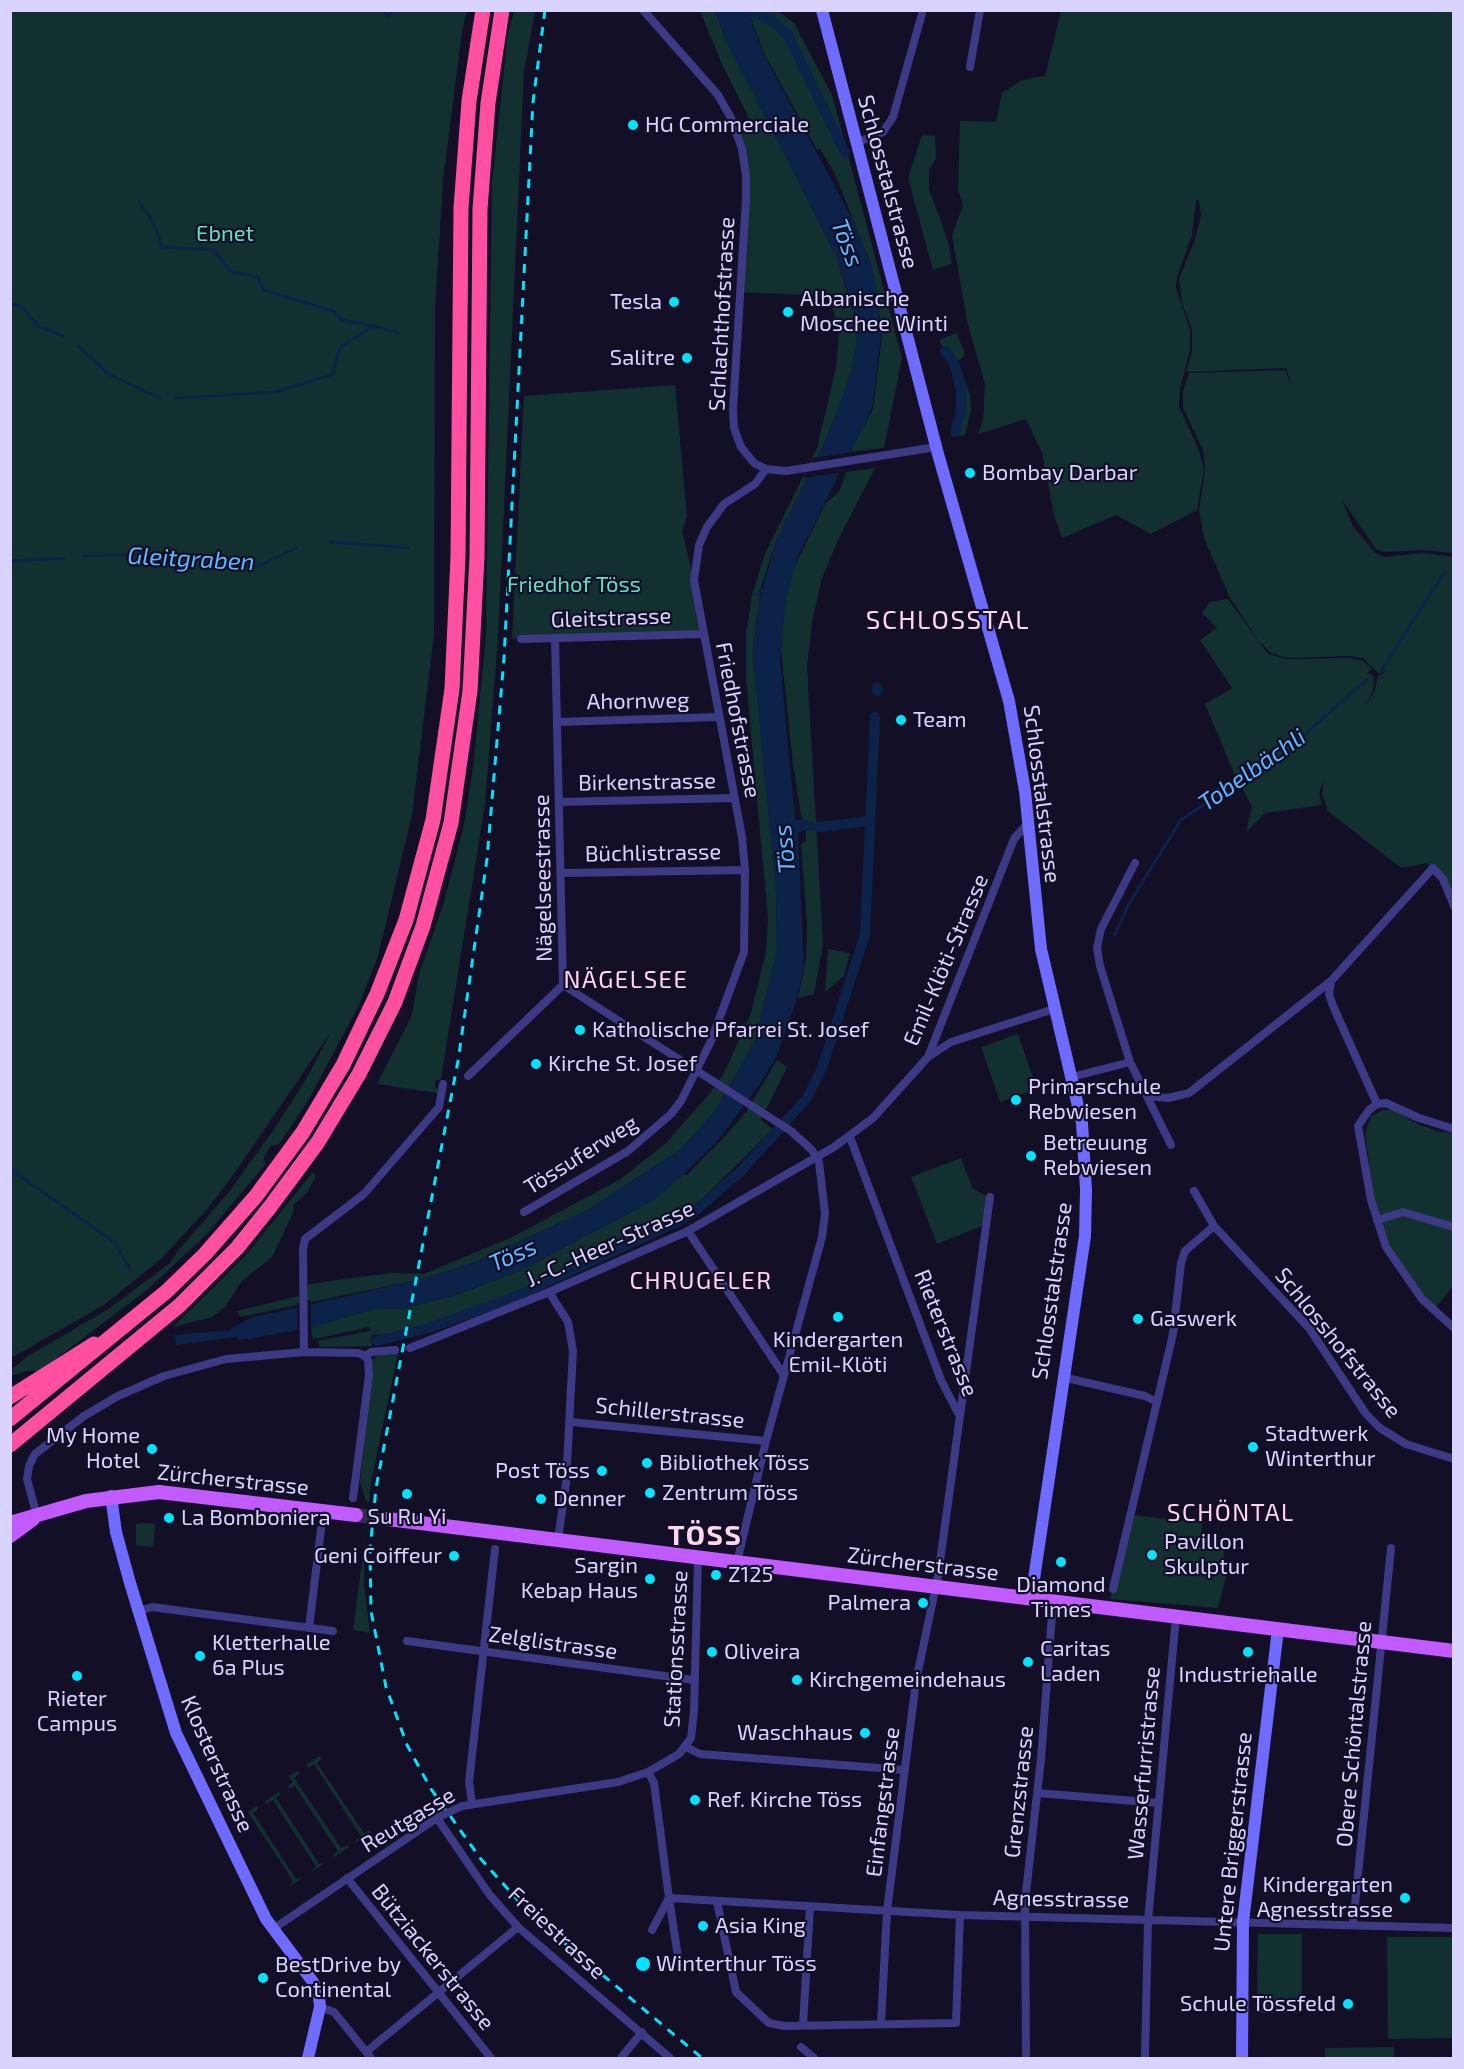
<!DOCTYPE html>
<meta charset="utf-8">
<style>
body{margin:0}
#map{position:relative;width:1464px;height:2069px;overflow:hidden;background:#130f26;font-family:"Exo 2",sans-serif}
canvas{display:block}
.frame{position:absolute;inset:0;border:12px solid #d9d4ff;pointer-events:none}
</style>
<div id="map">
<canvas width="1464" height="2069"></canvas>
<div class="frame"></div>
</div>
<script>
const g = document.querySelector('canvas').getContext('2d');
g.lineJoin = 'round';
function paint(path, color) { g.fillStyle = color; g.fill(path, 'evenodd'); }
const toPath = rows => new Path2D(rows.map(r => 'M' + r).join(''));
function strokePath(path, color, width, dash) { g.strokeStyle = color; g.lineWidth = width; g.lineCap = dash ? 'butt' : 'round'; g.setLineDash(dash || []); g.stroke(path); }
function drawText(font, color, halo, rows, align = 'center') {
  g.font = font + ' "Exo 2",sans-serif'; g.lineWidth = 4.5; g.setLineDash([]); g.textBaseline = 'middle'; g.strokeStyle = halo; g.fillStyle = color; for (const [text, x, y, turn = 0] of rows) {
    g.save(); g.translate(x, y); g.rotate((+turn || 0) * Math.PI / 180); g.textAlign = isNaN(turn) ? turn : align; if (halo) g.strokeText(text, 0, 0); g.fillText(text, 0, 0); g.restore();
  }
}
paint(toPath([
 [11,11,467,11,462,31,443,181,435,309,434,634,412,815,378,956,359,1005,308,1101,279,1144,271,1146,264,1157,265,1165,206,1235,148,1289,40,1371,27,1371,11,1376,11,1370,28,1356,110,1308,170,1263,176,1253,229,1192,276,1126,306,1079,331,1032,236,1171,209,1207,162,1258,104,1305,11,1358],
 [514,11,535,11,524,72,498,638,485,804,441,1079,435,1081,435,1087,440,1089,437,1093,377,1084,412,1015,419,974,444,902,464,825,473,768,486,636,492,182,508,33],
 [700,11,715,11,724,36,836,256,856,321,857,340,851,372,841,402,822,448,777,538,761,587,756,622,753,654,776,891,777,951,756,1039,715,1111,681,1149,588,1210,470,1264,422,1279,240,1317,237,1311,303,1295,309,1284,390,1273,424,1274,512,1237,619,1180,665,1144,711,1092,724,1073,751,1013,766,952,768,919,746,678,746,634,752,595,764,556,817,448,836,367,839,335,830,296,739,292,746,199,735,127,749,118,721,62],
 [751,11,777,11,794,23,832,95,902,358,884,448,850,452,873,409,882,336,876,288,870,261,833,170,820,149,817,150,764,53,751,18],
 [1061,11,1453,11,1453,553,1422,550,1384,552,1376,549,1342,500,1353,526,1375,553,1384,557,1423,553,1453,557,1453,906,1433,868,1427,863,1401,868,1328,811,1322,794,1324,780,1319,793,1322,805,1265,813,1246,832,1252,807,1234,773,1205,704,1232,688,1200,640,1217,628,1202,613,1210,602,1228,599,1268,654,1286,659,1349,658,1361,660,1372,668,1366,675,1370,673,1374,679,1373,691,1364,708,1374,692,1378,677,1388,669,1379,674,1363,658,1349,656,1287,658,1271,653,1259,641,1230,598,1204,538,1199,510,1205,471,1203,450,1183,408,1183,391,1189,373,1285,370,1292,386,1286,368,1186,372,1192,352,1192,330,1182,303,1179,278,1195,240,1201,215,1199,200,1196,200,1192,235,1177,277,1176,287,1190,330,1190,351,1180,389,1179,407,1199,450,1204,470,1197,510,1151,534,1116,515,1062,538,1054,515,1042,453,1026,419,978,434,983,420,985,384,968,325,952,236,963,205,958,190,960,121,996,122,1002,93,1022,80,1045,76],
 [922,135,935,136,936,159,929,169,929,189,948,241,952,264,933,270,908,178],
 [957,333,965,355,958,361,970,395,971,411,965,435,951,437,952,432,956,432,961,410,959,377,954,363,939,340],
 [675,385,687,517,682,530,694,580,703,634,512,639,524,396],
 [875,468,837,542,821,581,812,623,807,666,823,944,814,994,798,998,806,960,807,924,801,844,806,841,805,824,801,815,793,764,781,650,785,606,791,574,825,504,839,492,846,472],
 [828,949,850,953,844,976,825,992],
 [1018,1034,1037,1089,1000,1102,981,1047],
 [777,1060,787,1067,761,1120,773,1129,694,1207,665,1224,599,1252,511,1296,410,1332,371,1335,372,1346,320,1347,318,1341,370,1331,369,1327,315,1339,312,1337,311,1327,378,1308,402,1309,459,1294,521,1270,652,1201,684,1174,687,1175,726,1135,746,1112],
 [1383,1110,1393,1110,1418,1124,1437,1131,1453,1133,1453,1286,1433,1311,1399,1269,1377,1220,1365,1134,1371,1116],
 [961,1158,973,1189,990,1197,985,1225,937,1244,911,1177],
 [313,1172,316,1176,307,1193,294,1204,293,1213,272,1257,242,1281,225,1307,212,1317,173,1327,246,1255],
 [379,1353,398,1353,372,1477,369,1502,366,1501,360,1483,372,1361],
 [1132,1515,1202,1523,1201,1537,1226,1540,1222,1567,1227,1573,1218,1608,1110,1599],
 [143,1523,155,1524,153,1547,136,1545,136,1524],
 [365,1539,364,1585,370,1633,353,1630],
 [320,1756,322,1759,317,1763,364,1833,370,1830,371,1832,357,1842,356,1840,361,1836,314,1764,308,1768,306,1765],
 [298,1771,300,1773,294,1778,341,1848,347,1845,349,1847,334,1857,333,1855,338,1851,295,1786,289,1789,288,1786,293,1782,289,1776],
 [279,1792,281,1794,276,1798,319,1864,326,1862,311,1872,316,1866,273,1800,266,1804,265,1801],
 [257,1806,258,1809,253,1813,296,1879,303,1877,289,1887,293,1881,248,1812],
 [1258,1934,1302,1934,1302,2013,1257,2013],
 [1387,1937,1453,1937,1453,2038,1388,2039],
 [1394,2047,1394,2058,1325,2058,1325,2048]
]), '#12302f');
paint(toPath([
 [715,11,751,11,751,19,763,53,854,222,870,261,876,288,881,336,872,409,797,558,785,606,780,659,795,820,805,824,806,829,798,833,804,966,797,998,778,1053,760,1084,716,1143,670,1187,652,1201,521,1270,458,1294,401,1309,378,1308,314,1327,254,1338,239,1340,237,1337,176,1345,174,1335,229,1330,250,1318,422,1279,470,1264,588,1210,681,1149,715,1111,756,1039,777,951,776,891,753,654,759,601,777,538,822,448,841,402,851,372,857,340,851,301,836,256,724,36]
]), '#0c2248');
paint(toPath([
 [854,452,844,472,803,478,813,458],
 [311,1300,311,1330,297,1333,297,1303]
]), '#130f26');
strokePath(toPath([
 [382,10,388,16,392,12],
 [139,202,154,224,162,247,214,250,232,272,258,277,263,290,333,311,342,320,374,326],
 [10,304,21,306,38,326,63,336],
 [78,346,110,375,160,398],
 [176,398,276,392,333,374,340,347,374,326,398,333],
 [331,542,408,548],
 [83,556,173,553,259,566,296,548],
 [10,561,64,558],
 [756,595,764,589],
 [1382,670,1445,571],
 [1115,934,1130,902,1181,820,1242,779,1268,753,1303,736,1367,679],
 [10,1169,114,1242,130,1269]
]), '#0c2248', 3);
strokePath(toPath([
 [749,10,771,20,788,35,845,153],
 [945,351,954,363,961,390,961,410,955,432],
 [877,691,877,687],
 [793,824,820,827,870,821],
 [377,1341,432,1327,512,1298,677,1222,696,1210,741,1171,807,1098,822,1068,865,934,875,717]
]), '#0c2248', 10);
strokePath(toPath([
 [356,1515,388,1519]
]), '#312d47', 14, [14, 7]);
strokePath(toPath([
 [643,10,718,95,731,118,742,149,746,176,746,199,733,409,734,428,741,447,754,463,766,469,786,471,936,447],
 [970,67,980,10],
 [856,143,883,132,893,117,923,10],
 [521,639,703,634],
 [557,722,719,717],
 [560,802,734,798],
 [562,873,745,870],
 [1331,981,1329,994,1333,1006,1377,1104],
 [563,985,791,1131,812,1150,819,1162,825,1213,822,1237,766,1441,737,1562],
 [928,1057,951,1042,1054,1009],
 [1130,1062,1100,966,1097,948,1101,929,1135,863],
 [468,1076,563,985,555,638],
 [1072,1077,1130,1062,1171,1145],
 [1148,1096,1168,1098,1189,1093,1331,981,1433,868,1443,879,1454,906],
 [1454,1129,1419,1118,1386,1103,1377,1104,1369,1110,1358,1126,1371,1200,1386,1247,1422,1299,1454,1328],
 [850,1137,941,1380,958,1413],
 [1194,1191,1214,1226,1309,1328,1366,1414,1380,1428,1406,1444,1454,1459],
 [524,1212,628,1151,671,1114,681,1101,711,1041,744,952,745,870,742,837,694,580,699,545,707,527,724,504,755,484,766,469],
 [1377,1220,1403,1212,1454,1227],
 [688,1231,783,1374],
 [549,1292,568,1322,573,1351,566,1483,558,1539],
 [410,1348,549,1292,688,1231,834,1147,873,1118,928,1057,1014,839,1028,823],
 [304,1352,303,1249,305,1239,364,1194,439,1107,443,1084],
 [365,1356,371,1352,395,1350],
 [1062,1377,1145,1396,1157,1402],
 [571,1422,766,1441],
 [353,1498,369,1375,368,1360,365,1356],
 [37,1516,27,1479,29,1466,35,1454,84,1416,118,1396,164,1376,226,1359,304,1352,358,1353,365,1356],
 [1113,1589,1173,1334,1181,1263,1185,1251,1214,1226],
 [138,1611,152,1607,333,1631],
 [309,1628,321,1529],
 [407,1641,694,1680],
 [686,1747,700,1754,905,1770],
 [1037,1793,1159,1803],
 [472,1804,469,1782,495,1549],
 [437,1818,489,1894,518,1927,670,2058],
 [347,1878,491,2058],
 [717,1902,736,1992,769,2023,785,2026,956,2023,960,1915],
 [1353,1924,1391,1548],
 [273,1929,437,1818,462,1806,618,1782,648,1772],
 [652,1930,669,1898,654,1783,648,1772,679,1754,691,1738,694,1711,698,1558],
 [678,1957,669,1898,960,1915,1454,1928],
 [320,2007,334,2012,371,2058],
 [881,2024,887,1911,916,1681,938,1576,990,1197],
 [803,2025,810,1907],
 [801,2047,814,2058],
 [366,2052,518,1927],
 [621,2058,642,2032],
 [1026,2058,1025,1901,1041,1759,1053,1602],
 [1145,2058,1148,1920,1176,1616]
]), '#3d3a85', 8);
strokePath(toPath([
 [822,10,938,454,1009,701,1025,791,1041,949,1082,1123,1086,1190,1085,1236,1031,1599],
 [111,1496,116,1532,130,1583,176,1733,266,1919,313,1982,319,1995,320,2007,308,2058],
 [1242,2058,1243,1922,1278,1629]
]), '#6f6bff', 12);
strokePath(toPath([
 [388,1519,1454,1651],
 [10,1523,86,1501,159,1492,356,1515],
 [10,1536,33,1519]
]), '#c25bff', 14);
strokePath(toPath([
 [10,1397,94,1344],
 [10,1419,167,1291,205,1254,256,1196,303,1132,343,1065,377,994,406,920,433,820,452,689,458,557,461,208,469,101,483,10],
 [10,1445,180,1305,237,1248,270,1207,318,1142,359,1074,395,1002,423,926,451,823,470,691,477,557,480,209,488,103,502,10]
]), '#ff4fa3', 15);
strokePath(toPath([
 [545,10,533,102,504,658,487,859,458,1061,376,1488,370,1550,371,1611,386,1687,407,1745,431,1789,480,1858,531,1915,702,2058]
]), '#00e5ff', 3, [9, 8]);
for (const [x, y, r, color] of [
 [633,125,6,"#00e5ff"],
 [674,302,6,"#00e5ff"],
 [788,312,6,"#00e5ff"],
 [687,358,6,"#00e5ff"],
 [970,473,6,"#00e5ff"],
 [901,720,6,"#00e5ff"],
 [580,1030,6,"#00e5ff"],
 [536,1064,6,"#00e5ff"],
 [1016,1100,6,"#00e5ff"],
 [1031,1156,6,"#00e5ff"],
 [838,1317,6,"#00e5ff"],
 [1138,1319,6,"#00e5ff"],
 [1253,1447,6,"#00e5ff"],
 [152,1449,6,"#00e5ff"],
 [647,1463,6,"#00e5ff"],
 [602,1471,6,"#00e5ff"],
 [650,1493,6,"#00e5ff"],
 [407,1494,6,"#00e5ff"],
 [541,1499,6,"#00e5ff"],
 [169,1518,6,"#00e5ff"],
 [1152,1555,6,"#00e5ff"],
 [454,1556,6,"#00e5ff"],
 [1061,1562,6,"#00e5ff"],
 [716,1575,6,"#00e5ff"],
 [650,1579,6,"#00e5ff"],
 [923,1603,6,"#00e5ff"],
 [712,1652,6,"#00e5ff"],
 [1248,1652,6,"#00e5ff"],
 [200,1656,6,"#00e5ff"],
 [1028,1662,6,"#00e5ff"],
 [77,1676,6,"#00e5ff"],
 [797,1680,6,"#00e5ff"],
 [865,1733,6,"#00e5ff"],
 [695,1800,6,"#00e5ff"],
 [1405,1898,6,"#00e5ff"],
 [703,1926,6,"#00e5ff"],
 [643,1964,8,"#00e5ff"],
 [263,1978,6,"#00e5ff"],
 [1348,2004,6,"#00e5ff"]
]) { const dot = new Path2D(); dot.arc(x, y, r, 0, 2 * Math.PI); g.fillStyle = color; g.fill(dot); strokePath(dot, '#130f26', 2); }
drawText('22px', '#d9d4ff', '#130f26', [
 ["HG Commerciale",645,125],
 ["Albanische",800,299],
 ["Moschee Winti",800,324],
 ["Tesla",662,302,"right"],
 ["Salitre",675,358,"right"],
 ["Bombay Darbar",982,473],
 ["Team",913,720],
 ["Katholische Pfarrei St. Josef",592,1030],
 ["Kirche St. Josef",548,1064],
 ["Primarschule",1028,1087],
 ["Rebwiesen",1028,1112],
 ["Betreuung",1043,1143],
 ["Rebwiesen",1043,1168],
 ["Gaswerk",1150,1319],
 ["Kindergarten",838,1340,"center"],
 ["Emil-Klöti",838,1365,"center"],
 ["Stadtwerk",1265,1434],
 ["Winterthur",1265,1459],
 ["My Home",140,1436,"right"],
 ["Hotel",140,1461,"right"],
 ["Bibliothek Töss",659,1463],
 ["Post Töss",590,1471,"right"],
 ["Zentrum Töss",662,1493],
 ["Denner",553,1499],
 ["Su Ru Yi",407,1517,"center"],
 ["La Bomboniera",181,1518],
 ["Pavillon",1164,1542],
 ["Skulptur",1164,1567],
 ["Geni Coiffeur",442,1556,"right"],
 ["Sargin",638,1566,"right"],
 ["Kebap Haus",638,1591,"right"],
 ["Z125",728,1575],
 ["Diamond",1061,1585,"center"],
 ["Times",1061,1610,"center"],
 ["Palmera",911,1603,"right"],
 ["Kletterhalle",212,1643],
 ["6a Plus",212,1668],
 ["Caritas",1040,1649],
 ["Laden",1040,1674],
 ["Oliveira",724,1652],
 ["Industriehalle",1248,1675,"center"],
 ["Kirchgemeindehaus",809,1680],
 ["Rieter",77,1699,"center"],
 ["Campus",77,1724,"center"],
 ["Waschhaus",853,1733,"right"],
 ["Ref. Kirche Töss",707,1800],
 ["Kindergarten",1393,1885,"right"],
 ["Agnesstrasse",1393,1910,"right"],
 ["Asia King",715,1926],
 ["Winterthur Töss",656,1964],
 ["BestDrive by",275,1965],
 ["Continental",275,1990],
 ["Schule Tössfeld",1336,2004,"right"]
], 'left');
drawText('22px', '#d9d4ff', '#130f26', [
 ["Schlosstalstrasse",888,182,75],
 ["Schlachthofstrasse",722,314,-87],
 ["Gleitstrasse",611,618,-2],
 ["Ahornweg",638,701,-1],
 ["Friedhofstrasse",738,720,79],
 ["Birkenstrasse",647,782,-1],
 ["Schlosstalstrasse",1042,794,83],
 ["Büchlistrasse",653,853,-1],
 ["Nägelseestrasse",543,878,-91],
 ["Emil-Klöti-Strasse",946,960,-67],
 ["Tössuferweg",581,1155,-32],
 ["J.-C.-Heer-Strasse",610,1244,-24],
 ["Schlosstalstrasse",1052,1291,-82],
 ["Rieterstrasse",946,1333,68],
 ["Schlosshofstrasse",1338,1343,51],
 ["Schillerstrasse",670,1413,6],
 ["Zürcherstrasse",233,1480,6],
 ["Zürcherstrasse",923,1564,7],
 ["Zelglistrasse",553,1643,8],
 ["Stationsstrasse",676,1649,-87],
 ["Obere Schöntalstrasse",1354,1734,-85],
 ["Wasserfurristrasse",1144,1763,-85],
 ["Klosterstrasse",217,1764,66],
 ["Grenzstrasse",1019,1792,-84],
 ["Einfangstrasse",883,1802,-83],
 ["Reutgasse",408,1820,-31],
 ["Untere Briggerstrasse",1233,1842,-84],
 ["Agnesstrasse",1061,1899,1],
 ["Freiestrasse",557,1933,43],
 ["Bütziackerstrasse",433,1957,51]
]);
drawText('22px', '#5fe0c0', '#130f26', [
 ["Ebnet",225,234],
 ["Friedhof Töss",574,585]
]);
drawText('italic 24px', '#62b6ff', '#130f26', [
 ["Töss",847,243,69],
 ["Gleitgraben",191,559,3],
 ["Tobelbächli",1252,770,-35],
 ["Töss",785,849,-96],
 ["Töss",513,1255,-24]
]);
g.letterSpacing = '1.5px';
drawText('24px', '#ffd6f0', '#130f26', [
 ["NÄGELSEE",626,980],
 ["CHRUGELER",701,1281],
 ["SCHÖNTAL",1231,1513]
]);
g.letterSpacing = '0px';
g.letterSpacing = '1.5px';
drawText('26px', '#ffd6f0', '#130f26', [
 ["SCHLOSSTAL",948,620]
]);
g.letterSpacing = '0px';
g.letterSpacing = '1.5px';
drawText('bold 28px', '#ffd6f0', '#130f26', [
 ["TÖSS",705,1536]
]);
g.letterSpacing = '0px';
</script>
